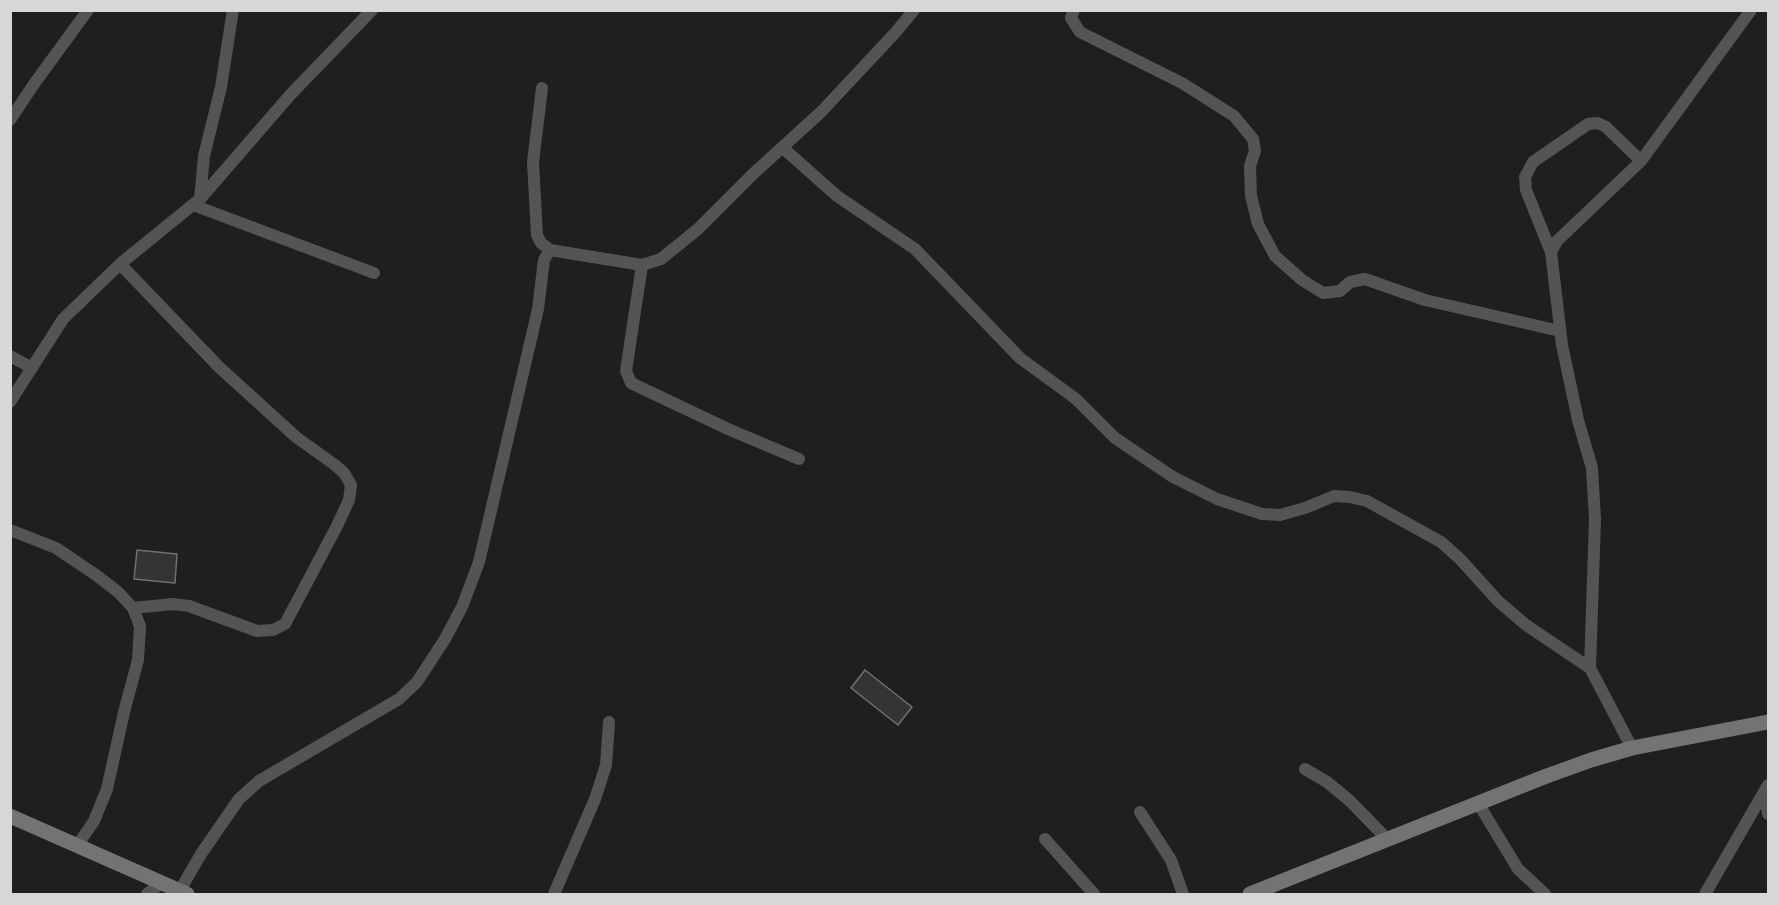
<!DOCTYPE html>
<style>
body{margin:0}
#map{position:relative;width:1779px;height:905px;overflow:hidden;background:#1d201e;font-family:Cabin,sans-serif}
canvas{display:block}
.frame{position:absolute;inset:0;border:12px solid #d6d8d7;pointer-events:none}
</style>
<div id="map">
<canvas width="1779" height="905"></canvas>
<div class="frame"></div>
</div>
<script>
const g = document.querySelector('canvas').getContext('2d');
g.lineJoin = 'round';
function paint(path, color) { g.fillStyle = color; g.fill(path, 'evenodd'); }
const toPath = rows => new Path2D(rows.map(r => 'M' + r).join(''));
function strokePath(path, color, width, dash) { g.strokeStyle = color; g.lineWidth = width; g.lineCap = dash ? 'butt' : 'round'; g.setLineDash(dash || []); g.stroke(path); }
const building = toPath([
 [137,550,177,554,175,583,134,579,137,550],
 [865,670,912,707,898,725,851,688,865,670]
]);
paint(building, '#343532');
strokePath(building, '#70726f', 1.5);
strokePath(toPath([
 [1074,10,1071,18,1080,32,1182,83,1234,116,1253,139,1255,151,1250,166,1251,196,1258,224,1275,256,1302,280,1323,293,1340,291,1350,282,1365,279,1425,300,1560,331],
 [542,88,533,162,537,235,541,243,550,250,642,265,661,259,698,229,753,174,821,112,895,33,914,10],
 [10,120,34,84,88,10],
 [783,148,837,196,915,249,1020,358,1076,399,1115,438,1173,477,1217,499,1262,514,1280,515,1305,508,1334,496,1350,497,1367,501,1441,542,1460,559,1498,601,1526,625,1590,668],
 [200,199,204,156,221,87,233,10],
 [193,205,374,273],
 [1551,252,1526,190,1525,177,1533,162,1588,124,1598,123,1606,127,1641,161],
 [120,264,219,367,296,437,335,465,344,473,351,485,349,500,337,526,285,624,273,630,257,631,189,606,173,604,133,608],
 [642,265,626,371,631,383,728,429,799,459],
 [10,356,32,368],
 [10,402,63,319,120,264,200,199,291,94,372,10],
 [10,530,56,548,96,575,118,592,133,608,140,626,138,660,124,712,107,789,94,821,77,846],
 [1632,748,1590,668,1595,519,1592,468,1578,420,1562,345,1551,252,1557,241,1641,161,1751,10],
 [1305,769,1327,782,1349,800,1388,840],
 [1765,792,1768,814],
 [1478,803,1518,869,1545,894],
 [1140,812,1171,860,1183,894],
 [1045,839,1094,894],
 [179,892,201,854,239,799,259,781,399,699,417,682,445,639,462,607,479,562,538,309,544,260,550,250],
 [147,894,161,883],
 [554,894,595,799,606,765,609,722],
 [1705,894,1768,785]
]), '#535554', 12);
strokePath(toPath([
 [10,816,187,894],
 [1250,894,1544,777,1591,760,1632,748,1768,722]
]), '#717473', 15);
</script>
